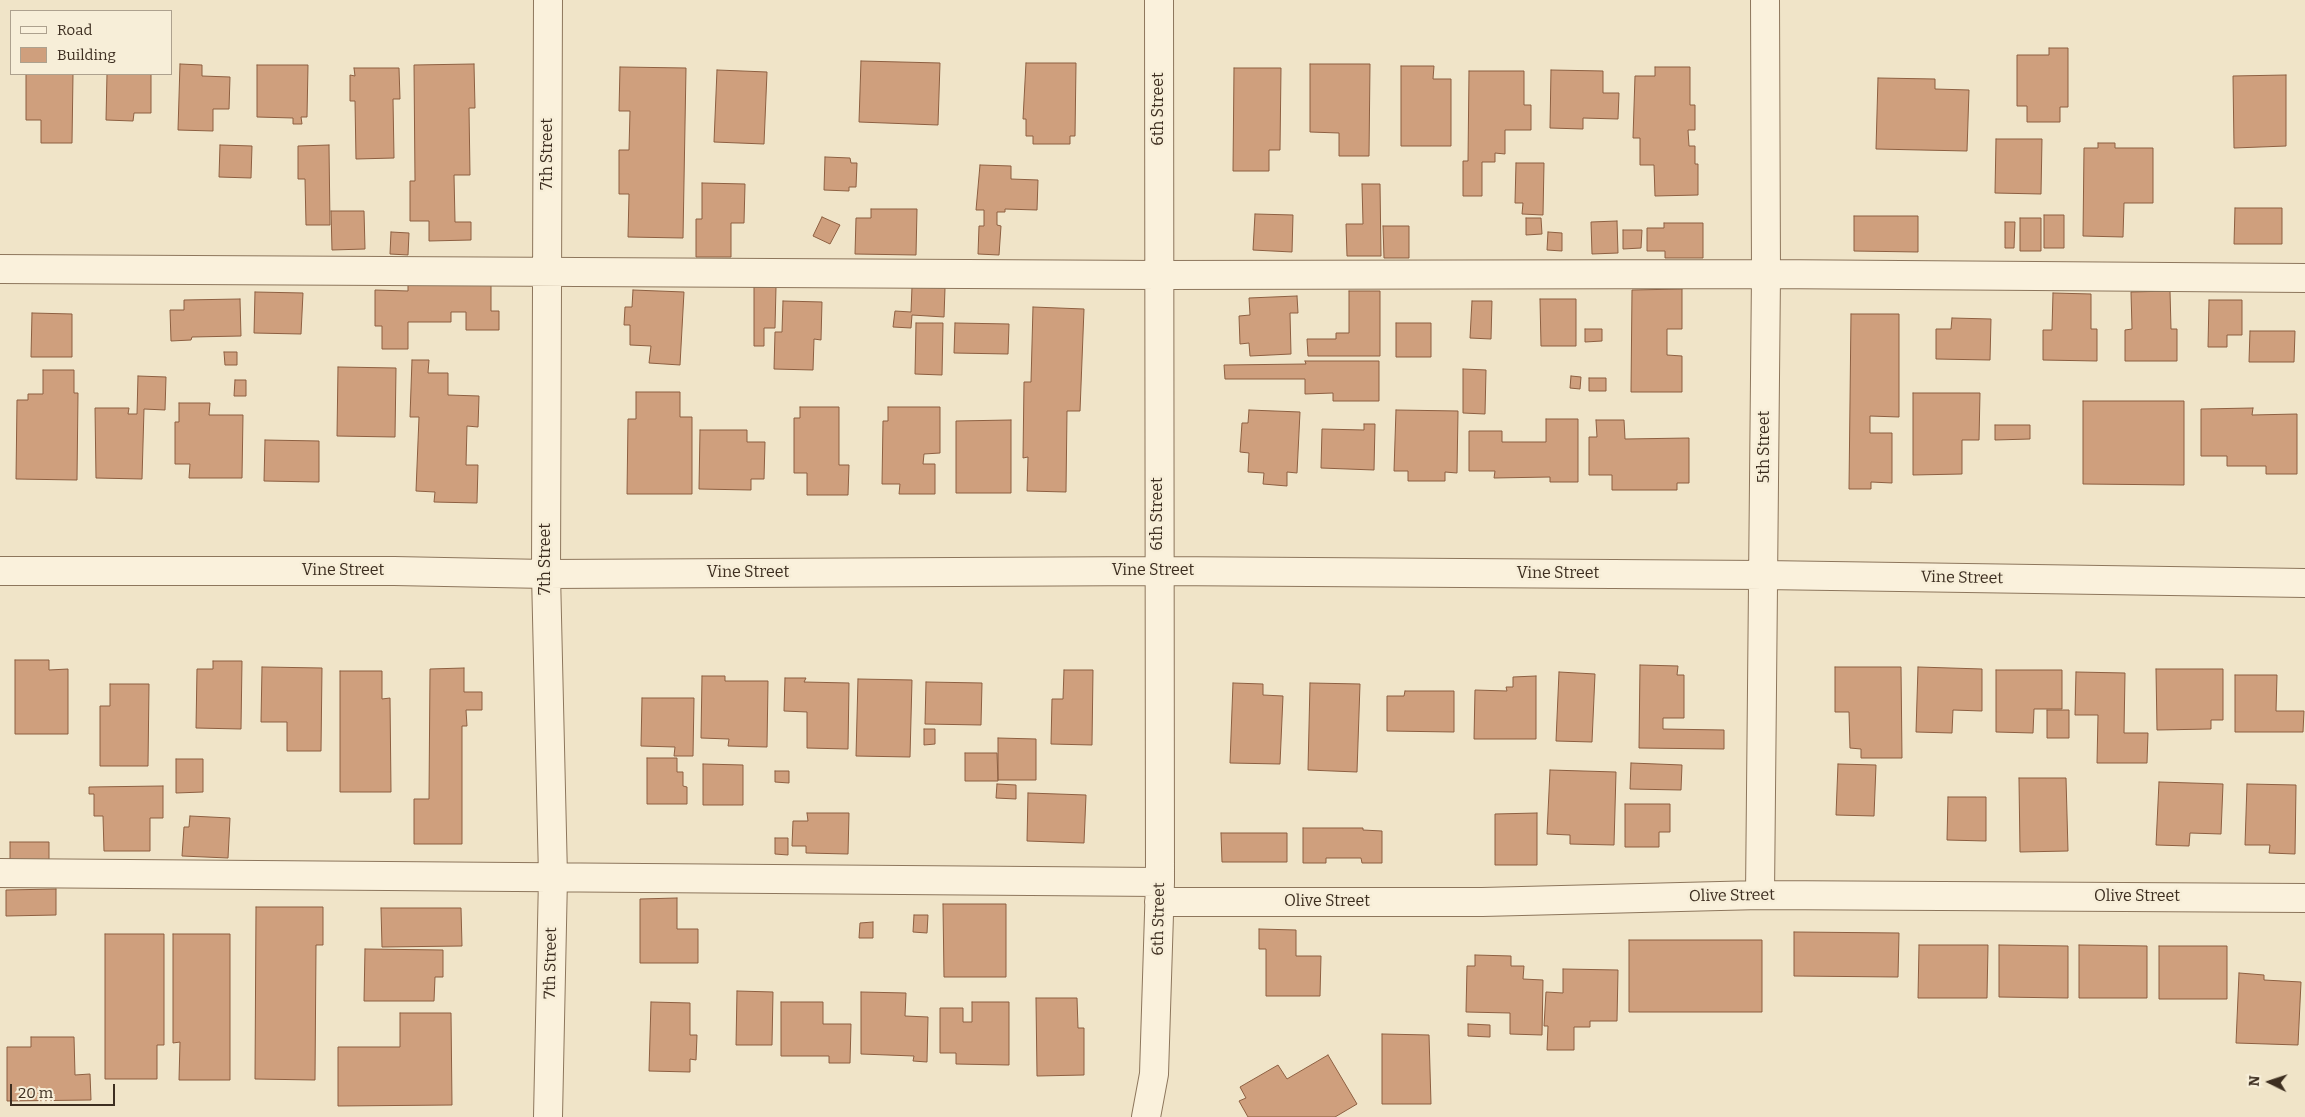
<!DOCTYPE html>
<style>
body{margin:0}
#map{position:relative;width:2305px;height:1117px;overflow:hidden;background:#f0e4c8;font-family:Bitter,serif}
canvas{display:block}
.legend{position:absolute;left:10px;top:10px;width:162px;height:65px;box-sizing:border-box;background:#f7eed8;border:1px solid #ada18e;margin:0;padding:6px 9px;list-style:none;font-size:15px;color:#3d2e20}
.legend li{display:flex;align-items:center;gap:10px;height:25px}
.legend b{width:25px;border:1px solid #ada18e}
.north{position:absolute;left:2245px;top:1057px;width:50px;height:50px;-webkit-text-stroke:4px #f7eed8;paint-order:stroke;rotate:274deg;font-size:14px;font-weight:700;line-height:20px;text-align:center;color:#3d2e20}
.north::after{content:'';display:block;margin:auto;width:18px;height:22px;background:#3d2e20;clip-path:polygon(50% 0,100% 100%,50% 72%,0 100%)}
.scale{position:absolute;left:10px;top:1084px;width:105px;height:22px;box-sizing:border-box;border:2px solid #3d2e20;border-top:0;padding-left:6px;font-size:15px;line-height:18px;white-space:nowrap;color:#3d2e20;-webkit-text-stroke:4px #f7eed8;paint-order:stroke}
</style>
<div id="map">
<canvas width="2305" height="1117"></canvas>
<ul class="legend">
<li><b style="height:6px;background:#faf1dc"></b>Road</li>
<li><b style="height:14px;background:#cf9f7d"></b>Building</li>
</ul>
<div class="north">N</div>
<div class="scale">20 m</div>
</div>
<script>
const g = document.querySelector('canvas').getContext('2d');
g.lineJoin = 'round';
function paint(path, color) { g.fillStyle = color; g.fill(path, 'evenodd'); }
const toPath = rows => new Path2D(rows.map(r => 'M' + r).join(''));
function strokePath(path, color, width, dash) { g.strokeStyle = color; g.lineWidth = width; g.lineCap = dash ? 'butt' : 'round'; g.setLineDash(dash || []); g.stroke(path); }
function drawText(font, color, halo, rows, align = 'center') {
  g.font = font + ' Bitter,serif'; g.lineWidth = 5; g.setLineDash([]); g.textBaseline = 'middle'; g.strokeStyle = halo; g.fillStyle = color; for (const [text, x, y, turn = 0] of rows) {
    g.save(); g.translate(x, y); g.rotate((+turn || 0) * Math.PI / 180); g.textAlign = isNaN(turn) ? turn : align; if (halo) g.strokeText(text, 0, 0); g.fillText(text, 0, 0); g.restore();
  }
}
const building = toPath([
 [2049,48,2068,48,2068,107,2060,107,2060,122,2027,122,2027,106,2017,106,2017,55,2049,55,2049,48],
 [861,61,940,63,938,125,859,122,861,61],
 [1026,63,1076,63,1075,136,1070,136,1070,144,1033,144,1033,136,1026,136,1026,119,1023,119,1026,63],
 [180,64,202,65,202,76,230,77,229,109,213,109,213,131,178,130,180,64],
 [474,64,475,108,469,108,470,175,454,175,455,222,471,222,471,240,429,241,429,221,410,221,410,181,415,181,414,65,474,64],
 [1310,64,1370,64,1369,156,1339,156,1339,133,1310,132,1310,64],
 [257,65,308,65,307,117,301,117,302,124,293,124,293,118,257,117,257,65],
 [1401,66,1434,66,1433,79,1451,79,1451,146,1401,146,1401,66],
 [620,67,686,68,683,238,628,237,629,194,619,194,619,150,629,150,630,111,619,111,620,67],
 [1655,67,1690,67,1690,105,1695,105,1695,130,1688,130,1689,146,1695,146,1695,164,1698,164,1698,195,1655,196,1654,165,1640,165,1640,138,1633,138,1635,76,1655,76,1655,67],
 [354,68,399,68,400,99,393,99,394,158,356,159,355,101,350,101,350,75,355,76,354,68],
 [1234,68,1281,68,1280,150,1269,150,1269,171,1233,171,1234,68],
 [717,70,767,72,764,144,714,142,717,70],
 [1551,70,1603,71,1603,93,1619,93,1618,119,1583,118,1583,129,1550,128,1551,70],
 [1469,71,1524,71,1524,105,1531,105,1531,130,1505,130,1505,154,1495,153,1495,162,1482,162,1482,196,1463,196,1463,161,1468,161,1469,71],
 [26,74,73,74,72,143,41,143,41,120,26,120,26,74],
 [107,74,151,74,151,113,134,113,133,121,106,120,107,74],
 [2286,75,2286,146,2234,148,2233,76,2286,75],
 [1878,78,1935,79,1935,89,1969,90,1967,151,1876,149,1878,78],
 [1996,139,2042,139,2041,194,1995,193,1996,139],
 [2098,143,2115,143,2115,148,2153,148,2153,203,2124,203,2123,237,2083,236,2084,148,2098,148,2098,143],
 [220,145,252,146,251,178,219,177,220,145],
 [329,145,330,225,306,225,305,179,298,179,298,146,329,145],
 [825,157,850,158,851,163,857,163,856,187,849,187,849,191,824,190,825,157],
 [1516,163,1544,163,1543,215,1522,214,1523,203,1515,203,1516,163],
 [980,165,1011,166,1011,179,1038,180,1037,210,1005,209,1005,212,997,212,997,225,1001,226,999,255,978,254,979,226,984,226,984,210,976,210,980,165],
 [702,183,745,184,744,223,731,223,731,257,696,257,696,219,702,219,702,183],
 [1362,184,1380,184,1381,256,1347,256,1346,224,1363,224,1362,184],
 [2235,208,2282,208,2282,244,2234,244,2235,208],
 [871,209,917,209,916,255,855,254,856,218,871,218,871,209],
 [331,211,364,211,365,249,332,250,331,211],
 [1255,214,1293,215,1292,252,1253,250,1255,214],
 [2044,215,2064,215,2064,248,2044,248,2044,215],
 [1854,216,1918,216,1918,252,1854,251,1854,216],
 [822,217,840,225,830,244,813,236,822,217],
 [1526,218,1541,218,1542,234,1526,235,1526,218],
 [2020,218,2041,218,2041,251,2020,251,2020,218],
 [1617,221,1618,253,1592,254,1591,222,1617,221],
 [2005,222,2015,222,2014,248,2005,248,2005,222],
 [1664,223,1703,223,1703,258,1665,258,1665,251,1647,251,1647,228,1664,228,1664,223],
 [1383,226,1409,226,1409,258,1384,258,1383,226],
 [1623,230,1642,230,1641,248,1623,249,1623,230],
 [391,232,409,233,408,255,390,254,391,232],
 [1548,232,1562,233,1562,251,1547,250,1548,232],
 [408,282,491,283,491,311,499,311,499,330,466,330,466,312,451,312,451,322,408,322,408,349,382,349,382,326,375,326,375,290,408,291,408,282],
 [754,287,776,287,775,328,764,328,764,346,754,346,754,287],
 [912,287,945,288,944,317,912,315,911,328,893,327,895,311,911,312,912,287],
 [1682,289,1682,329,1667,329,1667,355,1682,356,1682,392,1631,392,1632,290,1682,289],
 [633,290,684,292,680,365,649,363,651,346,630,345,630,325,624,325,625,307,632,307,633,290],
 [1349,291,1380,291,1380,356,1308,356,1307,339,1336,339,1336,333,1349,333,1349,291],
 [2170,291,2171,329,2177,329,2177,361,2125,361,2125,330,2132,329,2131,292,2170,291],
 [255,292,303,293,301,334,254,333,255,292],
 [2053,293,2091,294,2091,329,2097,329,2097,361,2043,360,2043,330,2052,330,2053,293],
 [1297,296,1298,313,1290,313,1291,354,1250,356,1249,343,1240,344,1239,316,1250,315,1249,298,1297,296],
 [240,299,241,336,192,337,191,340,171,341,170,310,184,310,184,300,240,299],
 [1540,299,1576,299,1576,346,1541,346,1540,299],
 [2209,300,2242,300,2242,335,2227,335,2227,347,2208,347,2209,300],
 [783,301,822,302,821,340,814,339,813,370,774,369,775,332,782,332,783,301],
 [1472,301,1492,301,1491,339,1470,338,1472,301],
 [1033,307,1084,309,1080,411,1067,411,1066,492,1027,491,1028,457,1023,458,1024,382,1031,382,1033,307],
 [32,313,72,314,72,357,31,357,32,313],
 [1851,314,1899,314,1899,417,1870,416,1870,433,1892,433,1892,483,1871,482,1871,489,1849,489,1851,314],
 [1952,318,1991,319,1990,360,1936,359,1936,329,1951,329,1952,318],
 [916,323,943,323,942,375,915,374,916,323],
 [955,323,1009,324,1008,354,954,353,955,323],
 [1396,323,1431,323,1431,357,1396,357,1396,323],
 [1585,329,1602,329,1602,341,1585,342,1585,329],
 [2250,331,2295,331,2294,362,2249,362,2250,331],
 [224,352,237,352,237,365,225,365,224,352],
 [412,360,429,360,428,373,448,373,448,395,479,396,478,427,467,426,466,465,478,465,477,503,434,502,435,492,416,491,419,417,410,417,412,360],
 [1305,361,1379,361,1379,401,1333,401,1333,393,1305,394,1305,379,1225,379,1224,365,1306,364,1305,361],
 [338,367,396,368,395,437,337,436,338,367],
 [1463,369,1486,370,1485,414,1463,413,1463,369],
 [43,370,74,370,74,393,78,393,77,480,16,479,17,400,28,400,28,394,43,394,43,370],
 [138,376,166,377,165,410,144,409,142,479,96,478,95,408,129,408,128,414,137,414,138,376],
 [1571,376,1581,377,1580,389,1570,388,1571,376],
 [1589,378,1606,378,1606,391,1589,391,1589,378],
 [235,380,246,380,246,396,234,396,235,380],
 [636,392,680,392,680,417,692,417,692,494,627,494,628,419,636,419,636,392],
 [1913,393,1980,393,1979,440,1962,440,1962,474,1913,475,1913,393],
 [2083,401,2184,401,2184,485,2083,484,2083,401],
 [179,403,210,403,209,415,243,415,242,478,189,478,190,464,175,464,175,422,179,422,179,403],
 [800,407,839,407,839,465,849,465,848,495,807,495,807,473,794,473,794,418,800,418,800,407],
 [888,407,940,407,940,453,924,454,923,464,935,464,935,494,899,494,900,484,882,484,883,421,888,421,888,407],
 [2253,408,2252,415,2297,414,2297,474,2266,474,2266,466,2227,466,2227,456,2201,456,2201,409,2253,408],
 [1249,410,1300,412,1297,473,1287,472,1287,486,1263,484,1264,473,1248,472,1249,453,1240,452,1242,423,1248,423,1249,410],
 [1396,410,1458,411,1457,473,1445,472,1445,481,1408,481,1408,471,1394,471,1396,410],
 [1546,419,1578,419,1578,482,1550,482,1550,477,1494,478,1495,471,1469,471,1469,431,1502,431,1502,442,1546,442,1546,419],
 [1011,420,1011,493,956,493,956,421,1011,420],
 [1596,420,1624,420,1625,439,1689,438,1689,483,1677,483,1677,490,1612,490,1612,475,1589,475,1589,437,1597,437,1596,420],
 [1364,424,1375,424,1374,470,1321,468,1322,429,1364,430,1364,424],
 [1995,425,2030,425,2030,439,1995,440,1995,425],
 [700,430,747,430,747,442,765,442,764,479,751,479,751,490,699,489,700,430],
 [265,440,319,441,319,482,264,481,265,440],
 [15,660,49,660,49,670,68,669,68,734,15,734,15,660],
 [213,661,242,661,241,729,196,728,197,669,213,669,213,661],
 [1640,665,1678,666,1677,675,1684,675,1684,718,1663,718,1663,729,1724,730,1724,749,1639,748,1640,665],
 [262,667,322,668,321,751,287,751,287,722,261,722,262,667],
 [1835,667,1901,667,1902,758,1861,758,1861,749,1850,748,1849,712,1835,712,1835,667],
 [1918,667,1982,669,1982,711,1953,710,1952,733,1916,732,1918,667],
 [464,668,464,692,482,692,482,710,466,710,467,726,462,726,462,844,414,844,414,799,429,799,430,669,464,668],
 [2156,669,2223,669,2223,720,2211,720,2211,729,2157,730,2156,669],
 [1064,670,1093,670,1092,745,1051,744,1052,699,1063,699,1064,670],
 [1996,670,2062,670,2062,709,2034,709,2033,733,1996,732,1996,670],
 [340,671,382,671,382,699,390,698,391,792,340,792,340,671],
 [1559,672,1595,674,1592,742,1556,741,1559,672],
 [2076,672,2125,673,2124,733,2148,733,2147,763,2097,763,2098,715,2075,715,2076,672],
 [2235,675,2277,675,2276,711,2304,711,2303,732,2235,732,2235,675],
 [702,676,725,676,725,681,768,681,767,747,728,746,729,739,701,738,702,676],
 [1536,676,1536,739,1474,739,1475,690,1507,691,1506,687,1513,687,1513,677,1536,676],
 [785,678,806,678,804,682,849,683,848,749,807,748,807,712,784,711,785,678],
 [858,679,912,680,910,757,856,756,858,679],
 [926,682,982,683,981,725,925,724,926,682],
 [1233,683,1263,684,1263,695,1283,696,1280,764,1230,763,1233,683],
 [1310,683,1360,684,1357,772,1308,770,1310,683],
 [110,684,149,684,148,766,100,766,100,706,110,706,110,684],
 [1405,691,1454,691,1454,732,1387,731,1387,696,1404,696,1405,691],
 [642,698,694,698,693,756,674,756,675,747,641,746,642,698],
 [2047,710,2069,710,2069,738,2047,738,2047,710],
 [924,729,935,729,935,744,924,745,924,729],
 [998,738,1036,739,1036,780,998,780,998,738],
 [965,753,997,753,998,781,965,781,965,753],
 [647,758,677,758,677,772,683,772,683,786,687,787,687,804,647,804,647,758],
 [176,759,203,759,203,792,176,793,176,759],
 [1631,763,1682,765,1681,790,1630,789,1631,763],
 [703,764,743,765,743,805,703,805,703,764],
 [1838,764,1876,765,1874,816,1836,815,1838,764],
 [1550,770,1616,772,1614,845,1570,844,1570,835,1547,834,1550,770],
 [775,771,789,771,789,783,775,782,775,771],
 [2019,778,2066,778,2068,851,2020,852,2019,778],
 [2159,782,2223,784,2221,834,2190,833,2189,846,2156,845,2159,782],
 [997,784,1016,785,1016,799,996,798,997,784],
 [2247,784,2296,785,2295,854,2269,853,2270,845,2245,845,2247,784],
 [163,786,163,818,150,818,150,851,104,851,103,816,94,816,94,794,89,794,89,787,163,786],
 [1028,793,1086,795,1084,843,1027,841,1028,793],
 [1948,797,1986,797,1986,841,1947,840,1948,797],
 [1625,804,1670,804,1670,832,1659,832,1659,847,1625,847,1625,804],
 [807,813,849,813,848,854,806,853,806,846,792,846,793,821,808,821,807,813],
 [1537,813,1537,865,1495,865,1495,814,1537,813],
 [190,816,230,818,228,858,182,856,184,827,189,827,190,816],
 [1303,828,1363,828,1363,830,1382,831,1382,863,1362,863,1361,858,1326,858,1326,863,1303,863,1303,828],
 [1221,833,1287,833,1287,862,1222,862,1221,833],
 [775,838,788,838,788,855,775,854,775,838],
 [10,842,49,842,49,861,10,860,10,842],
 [56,889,56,915,6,916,6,890,56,889],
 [677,898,677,929,698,929,698,963,640,963,640,899,677,898],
 [943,904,1006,904,1006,977,944,977,943,904],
 [256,907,323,907,323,945,316,945,315,1080,255,1079,256,907],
 [381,908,461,908,462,946,382,947,381,908],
 [914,915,928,915,927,933,913,932,914,915],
 [873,922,873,938,859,938,860,923,873,922],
 [1259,929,1296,930,1296,956,1321,956,1320,996,1266,996,1266,949,1259,949,1259,929],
 [1794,932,1899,933,1898,977,1794,976,1794,932],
 [105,934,164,934,164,1045,157,1045,157,1079,105,1079,105,934],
 [173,934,230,934,230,1080,179,1080,180,1042,173,1043,173,934],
 [1629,940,1762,940,1762,1012,1629,1012,1629,940],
 [1919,945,1988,945,1987,998,1918,998,1919,945],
 [1999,945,2068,946,2068,998,1999,997,1999,945],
 [2079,945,2147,946,2147,998,2079,998,2079,945],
 [2159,946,2227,946,2227,999,2159,999,2159,946],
 [365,949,443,950,443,977,435,977,434,1001,364,1001,365,949],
 [1475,955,1511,956,1511,966,1524,966,1523,979,1543,980,1542,1035,1510,1034,1510,1013,1466,1012,1467,966,1475,966,1475,955],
 [1563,969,1618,970,1617,1021,1590,1021,1590,1027,1574,1027,1574,1050,1547,1050,1548,1026,1544,1026,1546,992,1563,993,1563,969],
 [2239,973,2264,975,2264,980,2301,982,2298,1045,2236,1043,2239,973],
 [737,991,773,992,772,1045,736,1045,737,991],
 [861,992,906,993,905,1016,928,1017,927,1062,913,1061,914,1056,861,1054,861,992],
 [1036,998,1077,998,1078,1028,1084,1028,1084,1075,1037,1076,1036,998],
 [651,1002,690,1003,690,1035,697,1035,696,1060,690,1059,690,1072,649,1071,651,1002],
 [781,1002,823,1002,823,1024,851,1024,850,1063,829,1063,829,1056,781,1056,781,1002],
 [972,1002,1009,1002,1009,1065,956,1064,956,1053,940,1053,940,1008,963,1008,963,1022,972,1022,972,1002],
 [400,1013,451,1013,452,1105,338,1106,338,1047,400,1047,400,1013],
 [1468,1024,1490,1025,1490,1037,1468,1036,1468,1024],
 [1382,1034,1429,1035,1431,1104,1382,1104,1382,1034],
 [31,1037,74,1037,75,1075,90,1074,91,1100,7,1101,7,1047,31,1047,31,1037],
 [1328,1055,1357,1104,1335,1117,1248,1117,1239,1101,1246,1098,1240,1087,1278,1065,1287,1079,1328,1055]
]);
paint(building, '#cf9f7d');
strokePath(building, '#8d5f41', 1);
const minor = toPath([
 [0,269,1158,275,1766,274,2305,278],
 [0,571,394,571,546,574,1159,571,1764,575,2305,583],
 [0,873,1160,882],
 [1760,895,1766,274,1765,0],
 [1159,902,1482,902,1760,895,2305,898],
 [548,1117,553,877,546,574,548,0],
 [1146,1117,1154,1074,1160,882,1159,0]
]);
strokePath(minor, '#8d765c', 30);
strokePath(minor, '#faf1dc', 28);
drawText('16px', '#3d2e20', '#f7eed8', [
 ["6th Street",1159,109,-90],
 ["7th Street",548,154,-90],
 ["5th Street",1765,447,-90],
 ["6th Street",1158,514,-90],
 ["7th Street",546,559,-90],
 ["Vine Street",343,571],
 ["Vine Street",1153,571],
 ["Vine Street",748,573],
 ["Vine Street",1558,574],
 ["Vine Street",1962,578,1],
 ["Olive Street",1732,896,-1],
 ["Olive Street",2137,897],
 ["Olive Street",1327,902],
 ["6th Street",1159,919,-89],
 ["7th Street",551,963,-89]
]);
</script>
